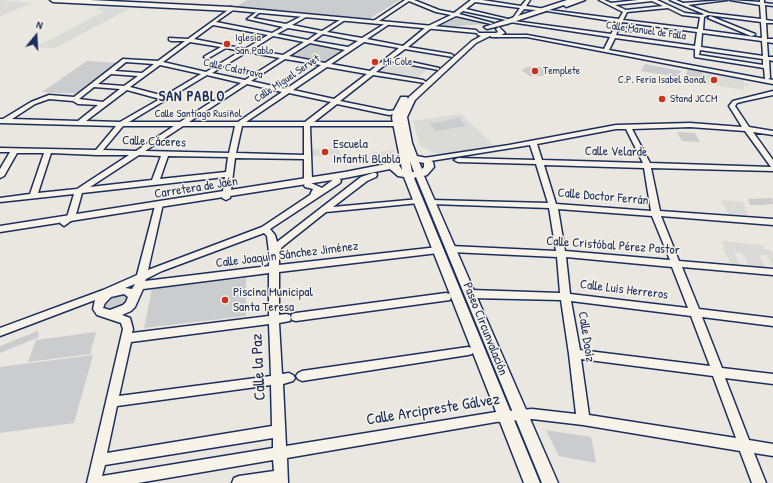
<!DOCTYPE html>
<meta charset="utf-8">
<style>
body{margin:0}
#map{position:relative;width:773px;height:483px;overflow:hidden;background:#eae7e0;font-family:"Patrick Hand",sans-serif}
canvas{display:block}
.north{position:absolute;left:16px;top:16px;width:40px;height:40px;-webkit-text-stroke:3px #f7f3e8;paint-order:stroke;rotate:18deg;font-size:11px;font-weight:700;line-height:16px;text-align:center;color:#1b2f5e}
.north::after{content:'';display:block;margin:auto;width:14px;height:18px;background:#1b2f5e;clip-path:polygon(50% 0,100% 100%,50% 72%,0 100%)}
</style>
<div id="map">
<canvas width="773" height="483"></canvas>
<div class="north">N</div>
</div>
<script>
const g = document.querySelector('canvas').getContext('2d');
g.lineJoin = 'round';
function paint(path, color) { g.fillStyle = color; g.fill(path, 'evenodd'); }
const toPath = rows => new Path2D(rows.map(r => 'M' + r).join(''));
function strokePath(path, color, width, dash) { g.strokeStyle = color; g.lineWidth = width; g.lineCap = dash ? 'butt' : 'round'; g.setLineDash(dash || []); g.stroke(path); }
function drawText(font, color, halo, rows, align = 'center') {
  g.font = font + ' "Patrick Hand",sans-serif'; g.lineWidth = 3; g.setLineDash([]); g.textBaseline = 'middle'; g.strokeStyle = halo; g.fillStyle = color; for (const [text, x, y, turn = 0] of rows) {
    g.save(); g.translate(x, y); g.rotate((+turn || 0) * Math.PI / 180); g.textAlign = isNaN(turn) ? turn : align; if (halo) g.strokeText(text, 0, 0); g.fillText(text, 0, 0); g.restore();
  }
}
paint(toPath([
 [0,0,32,3,0,16],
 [100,7,129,9,55,48,36,47,105,11,96,10],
 [391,62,428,69,417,78,378,72],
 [688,69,744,79,744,83,749,84,749,87,744,86,744,90,684,80],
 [461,114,494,146,451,155,434,153,420,146,413,121],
 [339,148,340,155,311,156,310,150],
 [394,150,397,157,391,162,376,161,371,153],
 [721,200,743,202,748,214,746,215,728,214],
 [722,241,762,245,765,249,770,250,773,253,773,266,766,255,759,255,766,267,748,265,742,253,734,252,740,265,731,264,723,249,725,249]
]), '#dadad6');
paint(toPath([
 [247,0,400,0,367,20,234,8],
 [457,17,486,24,445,27,440,26],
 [311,43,344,49,345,50,326,63,290,56],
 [87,61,121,63,81,94,42,92],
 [645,64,681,71,678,77,641,71],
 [526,67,540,67,546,69,548,73,542,76,530,76,522,71,523,69],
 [688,69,704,72,702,83,684,80],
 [459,118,466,126,436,131,429,124],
 [677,132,695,133,700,142,682,141],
 [417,184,443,241,506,397,505,397],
 [772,198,773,204,762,205,750,205,748,199],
 [246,278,246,316,144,328,152,289],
 [123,294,129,297,128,303,114,311,105,309,104,305,105,301,111,297],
 [38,331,39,337,0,353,0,346],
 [96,332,90,354,28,362,36,340],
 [93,355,74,423,0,433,0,367],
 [546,430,591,437,596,463,559,456]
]), '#cbcccd');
const minor = toPath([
 [405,0,414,0,439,10,454,13,471,0,482,0,521,6,526,0,530,0,526,6,545,9,545,11,524,9,514,21,611,34,618,22,547,11,549,10,619,19,623,12,599,0,604,0,611,3,638,0,657,0,685,13,702,15,704,14,670,0,676,0,683,3,727,0,688,5,709,13,761,19,760,5,730,0,760,2,760,0,764,0,764,3,773,4,773,6,765,5,766,20,773,21,773,23,766,23,767,39,773,39,773,43,767,42,768,57,773,57,773,61,769,60,770,78,768,79,773,80,773,84,527,37,491,37,491,36,493,35,527,35,604,49,610,37,510,22,520,8,475,2,466,9,508,19,506,20,463,11,459,14,493,23,491,24,456,16,430,29,408,47,451,54,453,55,453,57,405,49,393,58,439,68,439,70,390,61,376,72,423,80,426,82,425,83,373,75,340,101,389,111,397,110,400,112,399,113,389,115,337,104,314,122,396,122,399,124,396,126,310,126,312,180,311,182,308,182,304,180,304,159,235,158,230,198,226,200,222,198,225,177,82,193,75,218,64,226,60,223,67,217,74,194,0,202,0,198,30,194,44,153,17,153,4,176,0,178,0,169,10,152,0,152,0,148,96,150,116,126,0,123,0,119,3,119,31,102,49,95,74,97,123,59,158,61,185,41,171,41,169,40,169,38,188,39,231,8,233,10,216,22,272,33,283,27,247,19,258,11,260,12,253,18,286,24,304,15,306,17,292,25,322,31,343,18,345,20,327,32,362,38,386,23,388,24,388,25,367,39,403,46,426,27,451,15,436,12,409,1,376,23,372,22,405,0],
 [652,1,663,6,626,10,615,5,652,1],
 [668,8,682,15,700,17,698,29,623,20,627,12,668,8],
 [708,15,761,22,762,38,703,30,704,17,708,15],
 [622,22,697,32,695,46,616,35,618,30,649,33,651,32,620,27,622,22],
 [213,25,268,35,245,49,194,39,213,25],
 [288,28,318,33,308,40,277,34,288,28],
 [702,33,762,41,763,56,701,47,702,33],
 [323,34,358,41,348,47,313,41,323,34],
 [273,36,304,42,283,55,251,50,273,36],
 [615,38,695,49,695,57,764,68,765,79,609,50,615,38],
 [190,42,221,47,205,56,204,57,207,59,226,48,241,51,206,72,163,62,190,42],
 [364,42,399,48,370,71,331,64,364,42],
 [310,43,345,50,325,63,289,56,310,43],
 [700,50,763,59,763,65,699,55,700,50],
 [247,52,280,58,245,80,212,73,247,52],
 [285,59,321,65,286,89,251,81,285,59],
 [126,62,154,64,142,73,115,71,126,62],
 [160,65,201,74,164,96,130,87,160,65],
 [327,67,367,74,334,99,293,90,327,67],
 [111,74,138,76,124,86,98,84,111,74],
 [207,75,241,83,180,122,129,122,207,75],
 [247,84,282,92,238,122,189,122,247,84],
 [94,87,120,89,103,102,79,99,94,87],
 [127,90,160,99,120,122,86,121,127,90],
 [289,93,331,102,305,122,246,122,289,93],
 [49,99,73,101,78,104,98,105,78,121,12,119,35,104,49,99],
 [123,126,174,126,136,151,103,150,123,126],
 [183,126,235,126,229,153,145,151,183,126],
 [242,126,304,126,304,155,236,153,242,126],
 [51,153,97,155,129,155,77,189,38,193,51,153],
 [139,155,161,156,152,180,90,187,139,155],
 [168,156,228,157,226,172,160,179,168,156],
 [710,16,755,34,755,35,751,36,708,18,710,16],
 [773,91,773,95,745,101,737,103,735,106,749,127,773,131,773,135,753,132,773,160,773,171,651,168,660,211,773,219,773,225,661,216,679,261,773,269,773,275,682,267,699,309,773,318,773,326,702,317,722,368,773,374,773,384,725,378,749,440,773,444,773,456,754,453,766,483,752,483,740,451,583,425,532,419,496,422,287,458,288,483,232,483,234,478,239,476,274,471,273,460,138,483,87,483,123,329,121,323,97,315,93,309,95,300,0,336,0,328,103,290,137,275,156,202,162,202,163,204,148,270,262,227,310,195,313,189,305,187,304,185,305,183,311,183,322,188,334,179,340,179,341,181,340,183,270,229,275,235,277,242,361,177,373,173,376,173,377,175,376,177,367,181,333,207,419,199,423,201,419,203,326,212,282,247,279,252,279,265,438,247,443,250,438,253,279,272,279,315,286,314,290,315,291,318,290,321,279,323,282,374,289,373,293,375,295,378,293,381,283,384,286,446,496,412,532,409,576,414,569,354,561,300,471,298,467,296,466,294,467,292,471,290,560,293,557,257,451,252,446,249,451,246,556,251,549,208,431,204,427,202,431,200,548,203,536,164,458,162,454,160,458,158,535,160,530,145,424,162,420,160,424,158,509,145,616,125,690,123,742,127,729,106,733,101,773,91],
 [690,127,745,131,771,167,650,163,632,129,690,127],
 [616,129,626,129,643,163,542,160,537,144,616,129],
 [544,165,644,168,651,211,556,204,544,165],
 [558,209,652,216,670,260,565,251,558,209],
 [264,233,267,236,269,252,269,266,145,281,146,279,162,271,264,233],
 [566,257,672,267,688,308,570,294,566,257],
 [269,273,269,316,132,333,133,329,130,318,122,315,131,311,135,307,143,289,269,273],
 [135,284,132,289,125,288,135,284],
 [124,294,128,297,126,302,123,305,110,310,103,308,105,303,111,297,124,294],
 [571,301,691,316,710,366,580,350,571,301],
 [269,324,271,376,119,396,131,342,269,324],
 [581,359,713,376,736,438,589,415,581,359],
 [271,385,272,426,107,453,117,406,271,385],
 [273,438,273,448,102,476,105,465,273,438],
 [446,293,450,294,451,297,450,300,296,321,292,320,291,317,292,314,296,313,446,293],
 [468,347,472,348,474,351,472,354,468,355,302,381,298,379,296,376,298,373,302,371,468,347]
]);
const major = toPath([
 [567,0,585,0,566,7,564,5,507,24,487,29,484,27,567,0],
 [231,7,476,30,479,33,496,33,498,32,496,29,499,27,505,33,497,37,490,36,476,43,415,100,407,117,412,143,417,156,427,158,433,162,434,167,427,175,424,176,558,483,542,483,416,177,414,178,540,483,524,483,404,177,398,176,390,169,345,178,0,232,0,226,345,172,391,163,395,159,400,158,392,118,393,112,401,97,407,97,408,99,401,114,409,97,472,41,481,36,478,35,477,33,229,10,228,9,231,7],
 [410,161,414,172,412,172,410,161],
 [419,162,424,163,424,167,422,169,419,162],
 [401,163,402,170,399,165,401,163]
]);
const highway = toPath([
 [50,0,90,0,231,7,234,9,231,11,53,2,50,0]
]);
strokePath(minor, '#1b2f5e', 3);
strokePath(major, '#1b2f5e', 3);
strokePath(highway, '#1b2f5e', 3);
paint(minor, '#f7f3e8');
paint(major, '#f7f3e8');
paint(highway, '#f7f3e8');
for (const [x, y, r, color] of [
 [227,44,4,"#c8321e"],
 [375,62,4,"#c8321e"],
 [535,71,4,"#c8321e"],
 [714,80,4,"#c8321e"],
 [662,99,4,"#c8321e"],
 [325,152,4,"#c8321e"],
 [225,300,4,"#c8321e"]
]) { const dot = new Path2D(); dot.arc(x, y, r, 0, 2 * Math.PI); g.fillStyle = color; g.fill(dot); strokePath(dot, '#f7f3e8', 1.5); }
drawText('11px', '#1b2f5e', '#f7f3e8', [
 ["Calle Manuel de Falla",646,31,8],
 ["Calle Calatrava",233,69,12],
 ["Calle Miguel Servet",287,79,-34],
 ["Calle Santiago Rusiñol",198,114]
]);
drawText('11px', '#1b2f5e', '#f7f3e8', [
 ["Iglesia",235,38],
 ["San Pablo",235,51],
 ["Mi Cole",383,62],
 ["Templete",543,71],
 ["C.P. Feria Isabel Bonal",706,80,"right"],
 ["Stand JCCM",670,99]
], 'left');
drawText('13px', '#1b2f5e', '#f7f3e8', [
 ["Calle Cáceres",154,142,2],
 ["Calle Velarde",616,152,1],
 ["Carretera de Jaén",196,188,-9],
 ["Calle Doctor Ferrán",603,197,5],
 ["Calle Cristóbal Pérez Pastor",613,246,4],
 ["Calle Joaquín Sánchez Jiménez",287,255,-7],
 ["Calle Luis Herreros",624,290,7],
 ["Paseo Circunvalación",485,329,68],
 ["Calle Daoíz",586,337,81]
]);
drawText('13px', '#1b2f5e', '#f7f3e8', [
 ["Escuela",333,145],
 ["Infantil Blablá",333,160],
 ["Piscina Municipal",233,293],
 ["Santa Teresa",233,308]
], 'left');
g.letterSpacing = '1px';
drawText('bold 14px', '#1b2f5e', '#f7f3e8', [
 ["SAN PABLO",192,97]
]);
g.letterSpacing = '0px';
drawText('16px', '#1b2f5e', '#f7f3e8', [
 ["Calle la Paz",259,367,-93],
 ["Calle Arcipreste Gálvez",433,410,-9]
]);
</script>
